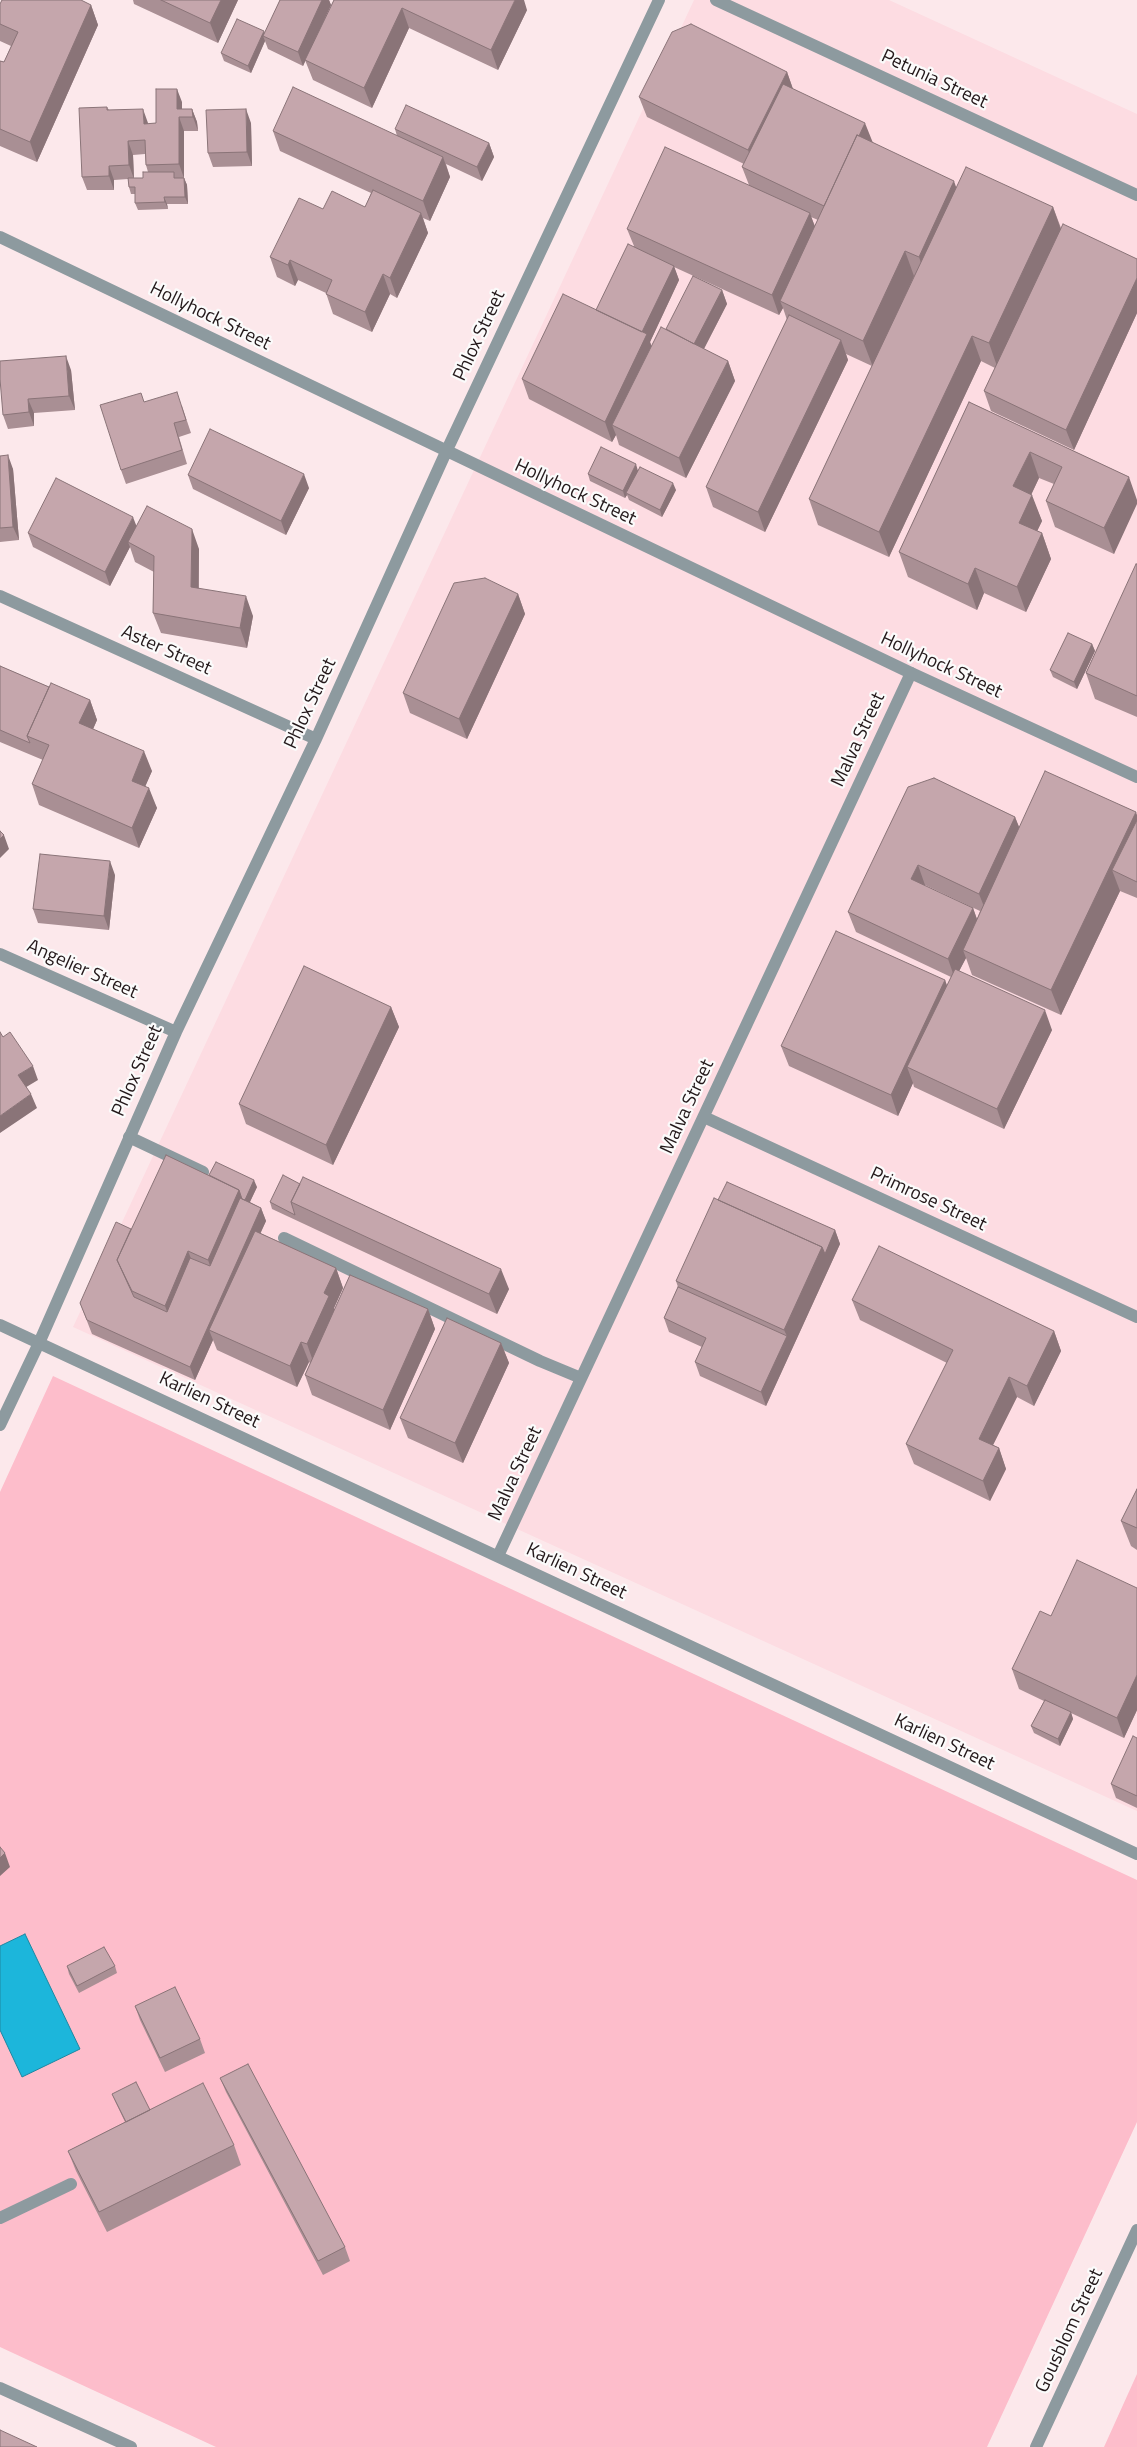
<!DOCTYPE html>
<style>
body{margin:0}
canvas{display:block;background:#fce8eb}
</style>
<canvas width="1137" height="2447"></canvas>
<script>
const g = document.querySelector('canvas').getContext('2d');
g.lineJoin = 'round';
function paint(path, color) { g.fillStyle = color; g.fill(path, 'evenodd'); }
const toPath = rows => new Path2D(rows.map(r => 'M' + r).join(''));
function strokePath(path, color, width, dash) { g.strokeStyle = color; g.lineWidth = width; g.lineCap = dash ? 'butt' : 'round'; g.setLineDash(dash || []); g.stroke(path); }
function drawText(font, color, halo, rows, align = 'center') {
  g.font = font + ' "Titillium Web",sans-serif'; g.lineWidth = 4.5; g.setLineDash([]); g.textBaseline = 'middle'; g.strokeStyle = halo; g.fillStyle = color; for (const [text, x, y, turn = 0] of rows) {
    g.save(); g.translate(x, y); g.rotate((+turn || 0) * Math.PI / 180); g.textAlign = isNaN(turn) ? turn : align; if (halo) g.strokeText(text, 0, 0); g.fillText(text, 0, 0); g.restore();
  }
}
paint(toPath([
 [694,0,889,0,1137,114,1137,1811,73,1327]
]), '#fddce2');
paint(toPath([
 [53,1376,1137,1880,1137,2122,987,2447,216,2447,0,2347,0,1492],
 [1137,2374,1137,2447,1104,2447]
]), '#fdbdcb');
const water = toPath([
 [25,1934,80,2049,22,2077,0,2030,0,1946,25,1934]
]);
paint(water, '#1cb6db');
strokePath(water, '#1e87a1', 1);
strokePath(toPath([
 [704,1117,1137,1317],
 [129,1137,203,1172],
 [284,1238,540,1361,581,1378],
 [498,1556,911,673],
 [0,2218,71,2184]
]), '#8d9a9f', 12);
strokePath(toPath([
 [716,0,1137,195],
 [0,237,911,673,1137,777],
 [0,596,316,739],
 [0,954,176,1032],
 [0,1325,1137,1854],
 [0,1425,39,1343,176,1032,316,739,446,452,659,0],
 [0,2388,131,2447],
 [1036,2447,1137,2230]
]), '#8d9a9f', 12);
paint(toPath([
 [133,0,238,0,218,43,134,4],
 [280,0,329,0,331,5,303,66,268,49,265,41,251,73,224,61,221,53,265,33],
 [334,0,527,10,498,70,409,28,372,108,313,80,305,60],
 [0,4,91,5,98,25,37,162,0,146,0,61,4,62,11,46,0,41],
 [787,72,793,89,872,142,956,187,1053,207,1061,228,1137,259,1137,313,1074,450,991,411,984,391,995,368,981,361,889,557,818,525,809,499,872,366,846,354,848,360,765,532,713,507,706,487,787,320,783,308,779,315,674,267,679,280,650,342,652,347,666,329,722,290,727,304,704,349,728,361,735,381,686,478,619,445,616,435,612,442,529,399,522,379,596,310,634,246,627,229,749,185,742,167,744,164,647,117,639,97],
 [811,217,818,220,815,226],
 [182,102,182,109,192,109,197,122,198,131,184,131,184,178,187,185,188,204,167,204,168,209,138,210,135,203,135,194,131,194,129,187,128,179,114,180,114,190,87,190,82,177,107,107,109,110,148,124,156,123],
 [145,154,146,165,148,172,143,178,134,178,133,155],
 [251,123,252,166,213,167,208,153],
 [395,129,489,143,494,157,482,181,446,164,450,177,430,221,423,218,428,233,397,298,390,294,372,332,333,314,326,293,298,280,295,286,277,277,270,257,323,209,365,207,371,193,280,151,273,131,397,136],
 [71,370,75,410,34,413,34,426,8,429,3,415],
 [145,402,182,406,191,433,179,437,187,464,126,484,121,470],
 [969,402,1129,477,1114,554,1055,527,1046,501,1054,484,1039,478,1031,495,1042,521,1037,531,1042,533,1051,559,1026,612,984,593,977,610,908,577,899,552],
 [0,456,13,469,19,540,0,542],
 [638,470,676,490,662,517,629,500,627,495,625,498,590,481,588,474],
 [188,475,309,488,286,535,193,489],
 [137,526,199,549,199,588,253,616,247,648,161,633,153,613,154,572,135,562,130,547,110,586,33,547,28,533],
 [1137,564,1137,717,1095,699,1086,673],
 [518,594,525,614,467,739,410,713,403,693],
 [1092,644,1095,651,1077,689,1053,677,1050,670],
 [0,666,49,687,90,700,97,720,93,729,152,771,145,786,157,808,139,848,39,805,32,784,43,760,0,742],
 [934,778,1015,817,1019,827,1137,815,1137,898,1120,891,1061,1015,972,975,966,958,959,971,1052,1030,1004,1129,914,1087,913,1083,898,1116,789,1066,781,1046,945,980,947,986,951,977,856,932,848,912],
 [925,885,980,911,977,919,973,908,925,886],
 [115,875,109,930,38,923,33,909],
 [391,1007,399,1027,333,1165,246,1124,239,1104],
 [209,1175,257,1187,250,1202,261,1208,266,1221,260,1233,336,1268,343,1288,334,1308,334,1310,428,1309,435,1329,390,1430,312,1395,305,1375,310,1363,309,1362,297,1387,217,1350,213,1340,195,1380,92,1334,80,1303,131,1229],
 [300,1184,509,1289,497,1314,272,1209,270,1202],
 [718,1200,835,1230,840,1244,766,1406,700,1376,695,1362,702,1347,669,1332,664,1318,678,1287,676,1281],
 [852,1300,1054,1331,1061,1351,1034,1406,1017,1397,993,1445,999,1448,1006,1469,990,1501,914,1464,906,1444,947,1363,860,1320],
 [501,1343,509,1363,463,1463,408,1438,400,1418],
 [1137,1489,1137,1550,1131,1546,1121,1521],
 [1137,1588,1137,1710,1124,1738,1071,1713,1073,1719,1060,1746,1034,1733,1031,1726,1044,1701,1019,1689,1012,1669,1051,1616],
 [1137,1738,1137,1808,1116,1798,1111,1784],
 [67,1966,115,1966,117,1973,79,1993,69,1974],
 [135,2006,200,2039,205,2053,165,2072,140,2020],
 [220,2078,345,2247,350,2261,323,2275,226,2092],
 [112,2094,234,2145,241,2165,107,2232,76,2171,68,2151,125,2122,115,2101]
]), '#a98f94');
paint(toPath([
 [221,0,238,0,218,43,210,23],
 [322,0,329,0,331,5,303,66,298,52],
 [515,0,524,0,527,10,498,70,491,50],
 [91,5,98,25,37,162,30,142],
 [402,8,409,28,372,108,364,88],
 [264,31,266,37,263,36,265,41,251,73,248,66],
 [787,72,794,92,755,170,748,150],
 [177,89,182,102,182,117,177,109],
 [143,109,148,123,149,138,144,124],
 [192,109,197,122,198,131,193,117],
 [246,109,251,123,252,166,247,152],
 [179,117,184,131,184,178,179,164],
 [865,123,873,143,824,207],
 [128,141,133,155,134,179,129,165],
 [489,143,494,157,482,181,477,167],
 [443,157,450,177,430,221,423,201],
 [109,166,114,180,114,190,109,176],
 [184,178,187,185,188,204,185,197],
 [954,181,963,207,928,283,919,257],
 [164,197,167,204,168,209,165,202],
 [1053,207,1062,233,998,369,989,343],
 [421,213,428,233,397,298,390,278],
 [810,213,817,233,780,301,783,308,779,315,772,295],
 [905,251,914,276,873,367,863,341],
 [290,260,298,280,295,286,288,265],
 [674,266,679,280,650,342,654,354,612,425,616,435,612,442,605,422,640,336],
 [383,274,390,294,372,332,365,312],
 [1137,278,1137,313,1074,450,1066,430],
 [722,290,727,304,697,362,692,348],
 [972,336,981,361,889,557,879,532],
 [841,340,848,360,765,532,758,512],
 [66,356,71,370,75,410,69,396],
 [728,361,735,381,686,478,679,458],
 [28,399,34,413,34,426,29,412],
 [1030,452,1039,478,1023,512,1013,486],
 [8,455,13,469,19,540,13,527],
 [636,464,638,471,626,493,627,495,625,498,623,491],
 [304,474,309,488,286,535,281,521],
 [1129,477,1137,500,1137,504,1114,554,1104,528],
 [673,483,676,490,662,517,660,510],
 [1032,495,1042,521,1029,548,1019,523],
 [133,517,138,530,128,542,130,547,110,586,105,572],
 [192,529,199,549,198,607,191,587],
 [1042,533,1051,559,1026,612,1017,587],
 [975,568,984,593,977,610,968,584],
 [518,594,525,614,467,739,459,719],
 [246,596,253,616,247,648,240,628],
 [1092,644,1095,651,1077,689,1074,682],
 [90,700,97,720,87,743,79,723],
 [144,751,152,771,139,801,132,781],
 [149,788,157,808,139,848,132,828],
 [1136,812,1137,815,1137,855,1112,870,1120,891,1061,1015,1051,990],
 [1015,817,1023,837,987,914,979,894],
 [4,835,9,849,0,858,0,839],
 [110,861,115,875,109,930,104,916],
 [918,865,925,885,918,899,911,879],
 [973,908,980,928,963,950,966,958,955,979,948,959],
 [945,980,952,1000,907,1067,913,1083,898,1116,891,1095],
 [391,1007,399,1027,333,1165,326,1145],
 [1045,1010,1052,1030,1004,1129,997,1109],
 [33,1066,38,1080,23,1089,18,1075],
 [31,1094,37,1108,0,1133,0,1116],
 [254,1180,257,1187,246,1210,215,1280,208,1260,239,1190],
 [261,1208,266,1221,216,1333,209,1330,213,1340,195,1380,190,1367],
 [835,1230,840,1244,766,1406,761,1392,787,1336,784,1330,822,1247],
 [188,1251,196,1271,172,1326,165,1306],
 [336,1268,343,1288,334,1308,336,1316,314,1364,307,1344,324,1293],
 [501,1269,509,1289,497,1314,489,1294],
 [428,1309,435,1329,390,1430,383,1410],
 [1054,1331,1061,1351,1034,1406,1027,1386],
 [301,1342,309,1362,297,1387,290,1366],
 [501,1343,509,1363,463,1463,455,1443],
 [1009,1377,1017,1397,986,1459,979,1439],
 [999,1448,1006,1469,990,1501,983,1481],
 [1137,1675,1137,1710,1124,1738,1117,1718],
 [1071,1712,1073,1719,1060,1746,1058,1739],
 [5,1853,10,1867,0,1876,0,1858]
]), '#8a7478');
const building = toPath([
 [2,0,81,0,91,5,30,142,0,129,0,61,4,62,18,32,0,24,0,4,2,0],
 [161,0,221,0,210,23,161,0],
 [280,0,322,0,298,52,263,36,280,0],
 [334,0,515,0,491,50,402,8,364,88,305,60,334,0],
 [237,19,264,31,248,66,221,53,237,19],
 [691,24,787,72,748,150,639,97,672,32,691,24],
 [783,84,865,123,859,136,857,135,824,206,742,167,783,84],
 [293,87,443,157,423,201,273,131,293,87],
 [156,89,177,89,177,109,192,109,193,117,179,117,179,164,146,165,145,140,128,141,129,165,109,166,109,176,82,177,79,108,107,107,107,110,143,109,144,124,156,123,156,89],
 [406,105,489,143,477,167,395,129,406,105],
 [246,109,247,152,208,153,206,110,246,109],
 [857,135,954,181,919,257,905,251,863,341,780,301,857,135],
 [665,147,810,213,772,295,627,229,665,147],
 [966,167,1053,207,989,343,972,336,879,532,809,499,966,167],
 [143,172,174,172,174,178,184,178,185,197,164,197,165,202,135,203,135,187,129,187,128,178,143,178,143,172],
 [373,190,421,213,390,278,383,274,365,312,326,294,332,280,290,260,288,265,270,257,299,198,323,209,332,191,365,207,373,190],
 [1063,224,1137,259,1137,278,1066,430,984,391,1063,224],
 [628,244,674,266,642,332,596,310,628,244],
 [693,276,722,290,694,344,666,329,693,276],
 [563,294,647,334,605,422,522,379,563,294],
 [789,315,841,340,758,512,706,487,789,315],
 [661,327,728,361,679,458,612,425,661,327],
 [66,356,69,396,28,399,29,412,3,415,0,379,0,361,66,356],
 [177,392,186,420,174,423,182,450,121,470,100,405,141,393,144,402,177,392],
 [969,402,1129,477,1104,528,1046,501,1062,467,1030,452,1013,486,1032,495,1019,523,1042,533,1017,587,975,568,968,584,899,552,969,402],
 [210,429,304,474,281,521,188,475,210,429],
 [601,447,636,464,623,491,588,474,601,447],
 [8,455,13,527,0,528,0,456,8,455],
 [640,467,673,483,660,510,626,493,640,467],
 [56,478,133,517,105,572,28,533,56,478],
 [147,506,192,529,191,587,246,596,240,628,153,613,154,556,128,542,147,506],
 [1136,564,1137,564,1137,696,1086,673,1136,564],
 [485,578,518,594,459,719,403,693,454,583,485,578],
 [1068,633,1092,644,1074,682,1050,670,1068,633],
 [0,666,49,687,27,736,30,743,0,730,0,666],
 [51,683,90,700,79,723,144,751,132,781,149,788,132,828,32,784,49,745,27,736,51,683],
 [1045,771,1136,812,1051,990,963,950,1045,771],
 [934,778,1015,817,979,894,918,865,911,879,973,908,948,959,848,912,908,787,934,778],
 [1137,820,1137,882,1112,870,1137,820],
 [0,831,4,835,0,839,0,831],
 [40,854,110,861,104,916,33,909,40,854],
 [836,931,945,980,891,1095,781,1046,836,931],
 [304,966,391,1007,326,1145,239,1104,304,966],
 [955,969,1045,1010,997,1109,907,1067,955,969],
 [0,1032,3,1037,10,1032,33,1066,18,1075,31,1094,0,1116,0,1032],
 [166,1155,239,1190,208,1260,188,1251,165,1306,132,1291,117,1260,166,1155],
 [216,1162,254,1180,245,1200,242,1199,239,1190,209,1175,216,1162],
 [283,1175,300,1184,291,1202,295,1215,270,1202,283,1175],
 [303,1177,501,1269,489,1294,291,1202,303,1177],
 [727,1182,835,1230,825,1254,822,1247,718,1200,727,1182],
 [240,1198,261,1208,190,1367,87,1320,80,1303,116,1222,131,1229,117,1260,134,1297,167,1312,190,1258,210,1266,240,1198],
 [714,1198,822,1247,784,1330,676,1281,714,1198],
 [255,1231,336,1268,324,1293,329,1296,307,1344,301,1342,290,1366,209,1330,255,1231],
 [879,1246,1054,1331,1027,1386,1009,1377,979,1439,999,1448,983,1481,906,1444,953,1350,852,1300,879,1246],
 [350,1275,428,1309,383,1410,305,1375,350,1275],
 [678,1287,787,1336,761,1392,695,1362,706,1338,664,1318,678,1287],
 [447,1318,501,1343,455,1443,400,1418,447,1318],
 [1137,1489,1137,1528,1121,1521,1137,1489],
 [1077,1560,1137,1588,1137,1675,1117,1718,1012,1669,1040,1611,1051,1616,1077,1560],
 [1045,1700,1071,1712,1058,1739,1031,1726,1045,1700],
 [1133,1736,1137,1738,1137,1796,1111,1784,1133,1736],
 [0,1847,5,1853,0,1858,0,1847],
 [104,1947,115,1966,77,1986,67,1966,104,1947],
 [175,1987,200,2039,160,2058,135,2006,175,1987],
 [248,2064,345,2247,318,2261,220,2078,248,2064],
 [136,2082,150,2110,126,2122,112,2094,136,2082],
 [203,2083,234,2145,99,2212,68,2151,203,2083],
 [0,2430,37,2447,0,2447,0,2430]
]);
paint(building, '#c5a6ac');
strokePath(building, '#8a7478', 1);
drawText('19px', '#23181a', '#fbfbfb', [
 ["Petunia Street",934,80,25],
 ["Hollyhock Street",210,317,26],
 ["Phlox Street",480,336,-65],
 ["Hollyhock Street",575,493,25],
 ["Aster Street",166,651,24],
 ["Hollyhock Street",941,666,25],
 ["Phlox Street",311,704,-65],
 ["Malva Street",859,740,-65],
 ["Angelier Street",82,970,24],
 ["Phlox Street",138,1071,-66],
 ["Malva Street",688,1107,-65],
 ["Primrose Street",928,1200,25],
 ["Karlien Street",209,1401,25],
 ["Malva Street",516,1474,-65],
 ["Karlien Street",576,1572,25],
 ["Karlien Street",944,1743,25],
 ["Gousblom Street",1070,2331,-65]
]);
</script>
